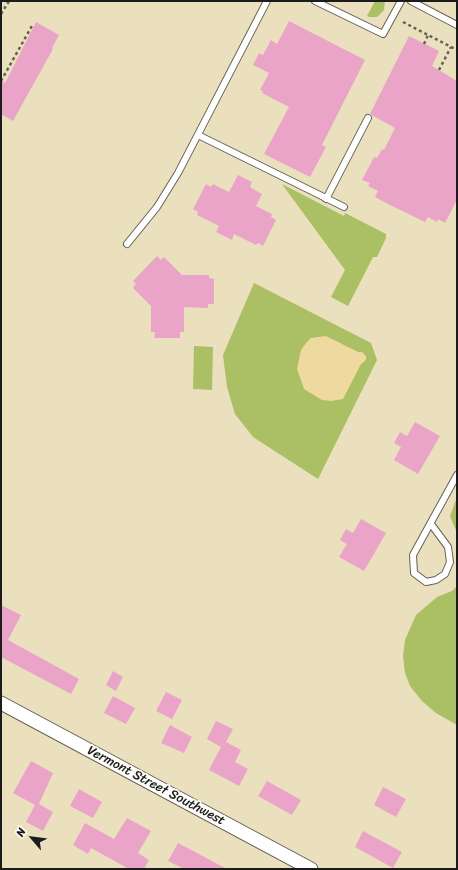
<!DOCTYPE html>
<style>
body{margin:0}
#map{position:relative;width:458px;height:870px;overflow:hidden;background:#eae0be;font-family:Sriracha,sans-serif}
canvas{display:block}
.frame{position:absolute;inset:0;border:2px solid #1c1c1c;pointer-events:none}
.north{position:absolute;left:12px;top:818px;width:40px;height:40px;-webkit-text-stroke:3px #fdfcf7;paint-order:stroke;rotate:298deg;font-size:11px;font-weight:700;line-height:16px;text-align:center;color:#1c1c1c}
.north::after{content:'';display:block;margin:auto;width:14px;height:18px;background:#1c1c1c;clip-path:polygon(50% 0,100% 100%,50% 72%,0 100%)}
</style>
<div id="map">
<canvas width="458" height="870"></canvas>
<div class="frame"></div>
<div class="north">N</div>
</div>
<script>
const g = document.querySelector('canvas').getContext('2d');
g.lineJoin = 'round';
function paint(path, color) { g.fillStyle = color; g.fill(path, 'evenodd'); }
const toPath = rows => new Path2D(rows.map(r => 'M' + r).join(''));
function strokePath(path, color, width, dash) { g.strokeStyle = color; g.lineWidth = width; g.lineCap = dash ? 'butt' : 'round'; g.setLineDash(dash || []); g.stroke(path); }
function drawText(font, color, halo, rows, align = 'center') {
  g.font = font + ' Sriracha,sans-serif'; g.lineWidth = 3.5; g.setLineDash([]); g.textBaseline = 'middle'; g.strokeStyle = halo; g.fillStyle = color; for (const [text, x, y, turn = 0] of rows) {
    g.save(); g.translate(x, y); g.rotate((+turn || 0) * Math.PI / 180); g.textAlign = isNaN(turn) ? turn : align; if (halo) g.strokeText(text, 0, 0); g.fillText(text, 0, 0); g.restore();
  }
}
paint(toPath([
 [375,1,385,1,384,10,377,17,369,17,367,16],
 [282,184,344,216,345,213,386,234,386,238,377,257,373,257,348,306,331,297,345,270],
 [254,283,371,343,377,360,318,479,253,437,235,414,227,387,223,355],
 [194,346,213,347,212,390,193,389],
 [457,497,457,533,450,516],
 [457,586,457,725,436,713,422,701,410,686,405,673,403,656,405,640,416,615,437,597,452,591]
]), '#abbf64');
paint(toPath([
 [326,336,358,352,362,352,366,356,366,360,361,364,343,399,331,401,322,400,304,389,297,369,301,350,306,343,311,338]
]), '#eeda9e');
paint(toPath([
 [289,21,365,60,322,145,326,147,310,177,264,154,289,107,262,93,263,91,260,90,269,73,253,65,259,53,263,55,271,40,277,44],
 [36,22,59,35,52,48,53,49,13,121,1,114,1,80,5,83],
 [409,36,439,51,432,66,457,81,457,200,445,223,438,219,437,222,428,217,425,222,390,205,375,197,378,191,368,186,370,183,362,180,374,157,377,158,382,149,384,150,395,128,370,114],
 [238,175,252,182,250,187,262,194,256,206,272,214,271,217,276,220,263,246,258,243,256,245,234,234,232,240,216,232,219,226,197,215,198,212,193,209,206,184,211,187,213,184,229,192],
 [157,256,161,260,164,257,182,275,209,275,209,278,214,279,214,304,208,304,208,308,184,307,184,332,180,332,180,338,154,338,155,332,151,332,151,306,133,288,136,284,133,281],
 [415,422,440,436,418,474,394,460,401,447,394,443,400,432,407,436],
 [361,519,386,533,364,571,339,557,347,544,340,540,346,529,353,533],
 [1,605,21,615,8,640,79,679,71,694,1,657],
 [113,671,123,677,116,691,106,685],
 [166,692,182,700,172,719,156,711],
 [113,696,135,708,126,724,104,713],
 [216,721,233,729,226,742,241,750,235,762,248,769,239,786,209,770,221,747,207,739],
 [170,725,192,737,184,753,161,743],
 [31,761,53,773,39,804,53,812,43,831,26,822,35,805,13,793],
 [267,781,301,800,292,815,258,796],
 [383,787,406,799,396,817,374,805],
 [79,789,102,802,93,818,70,806],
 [127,818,151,831,138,853,149,860,144,869,129,869,91,848,88,854,73,845,85,823,114,839],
 [363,831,402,852,393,868,355,847],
 [178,843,227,869,184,869,168,861]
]), '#eaa4c8');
const lane = toPath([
 [315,1,383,34,401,1],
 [411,1,457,25],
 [198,135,344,207],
 [326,199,368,118],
 [127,244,157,207,178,173,267,1],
 [431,524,448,547,450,562,445,574,436,580,426,582,414,573,413,555,457,475]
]);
const street = toPath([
 [1,703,311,869]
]);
strokePath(lane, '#646155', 8);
strokePath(street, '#646155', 15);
strokePath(toPath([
 [1,14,9,1],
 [403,22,457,50],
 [424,44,428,35],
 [439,70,451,47],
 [1,81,33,24]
]), '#646155', 2.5, [3, 3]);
strokePath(lane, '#fff', 6);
strokePath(street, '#fff', 13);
drawText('13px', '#1c1c1c', '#fdfcf7', [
 ["Vermont Street Southwest",156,786,28]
]);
</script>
